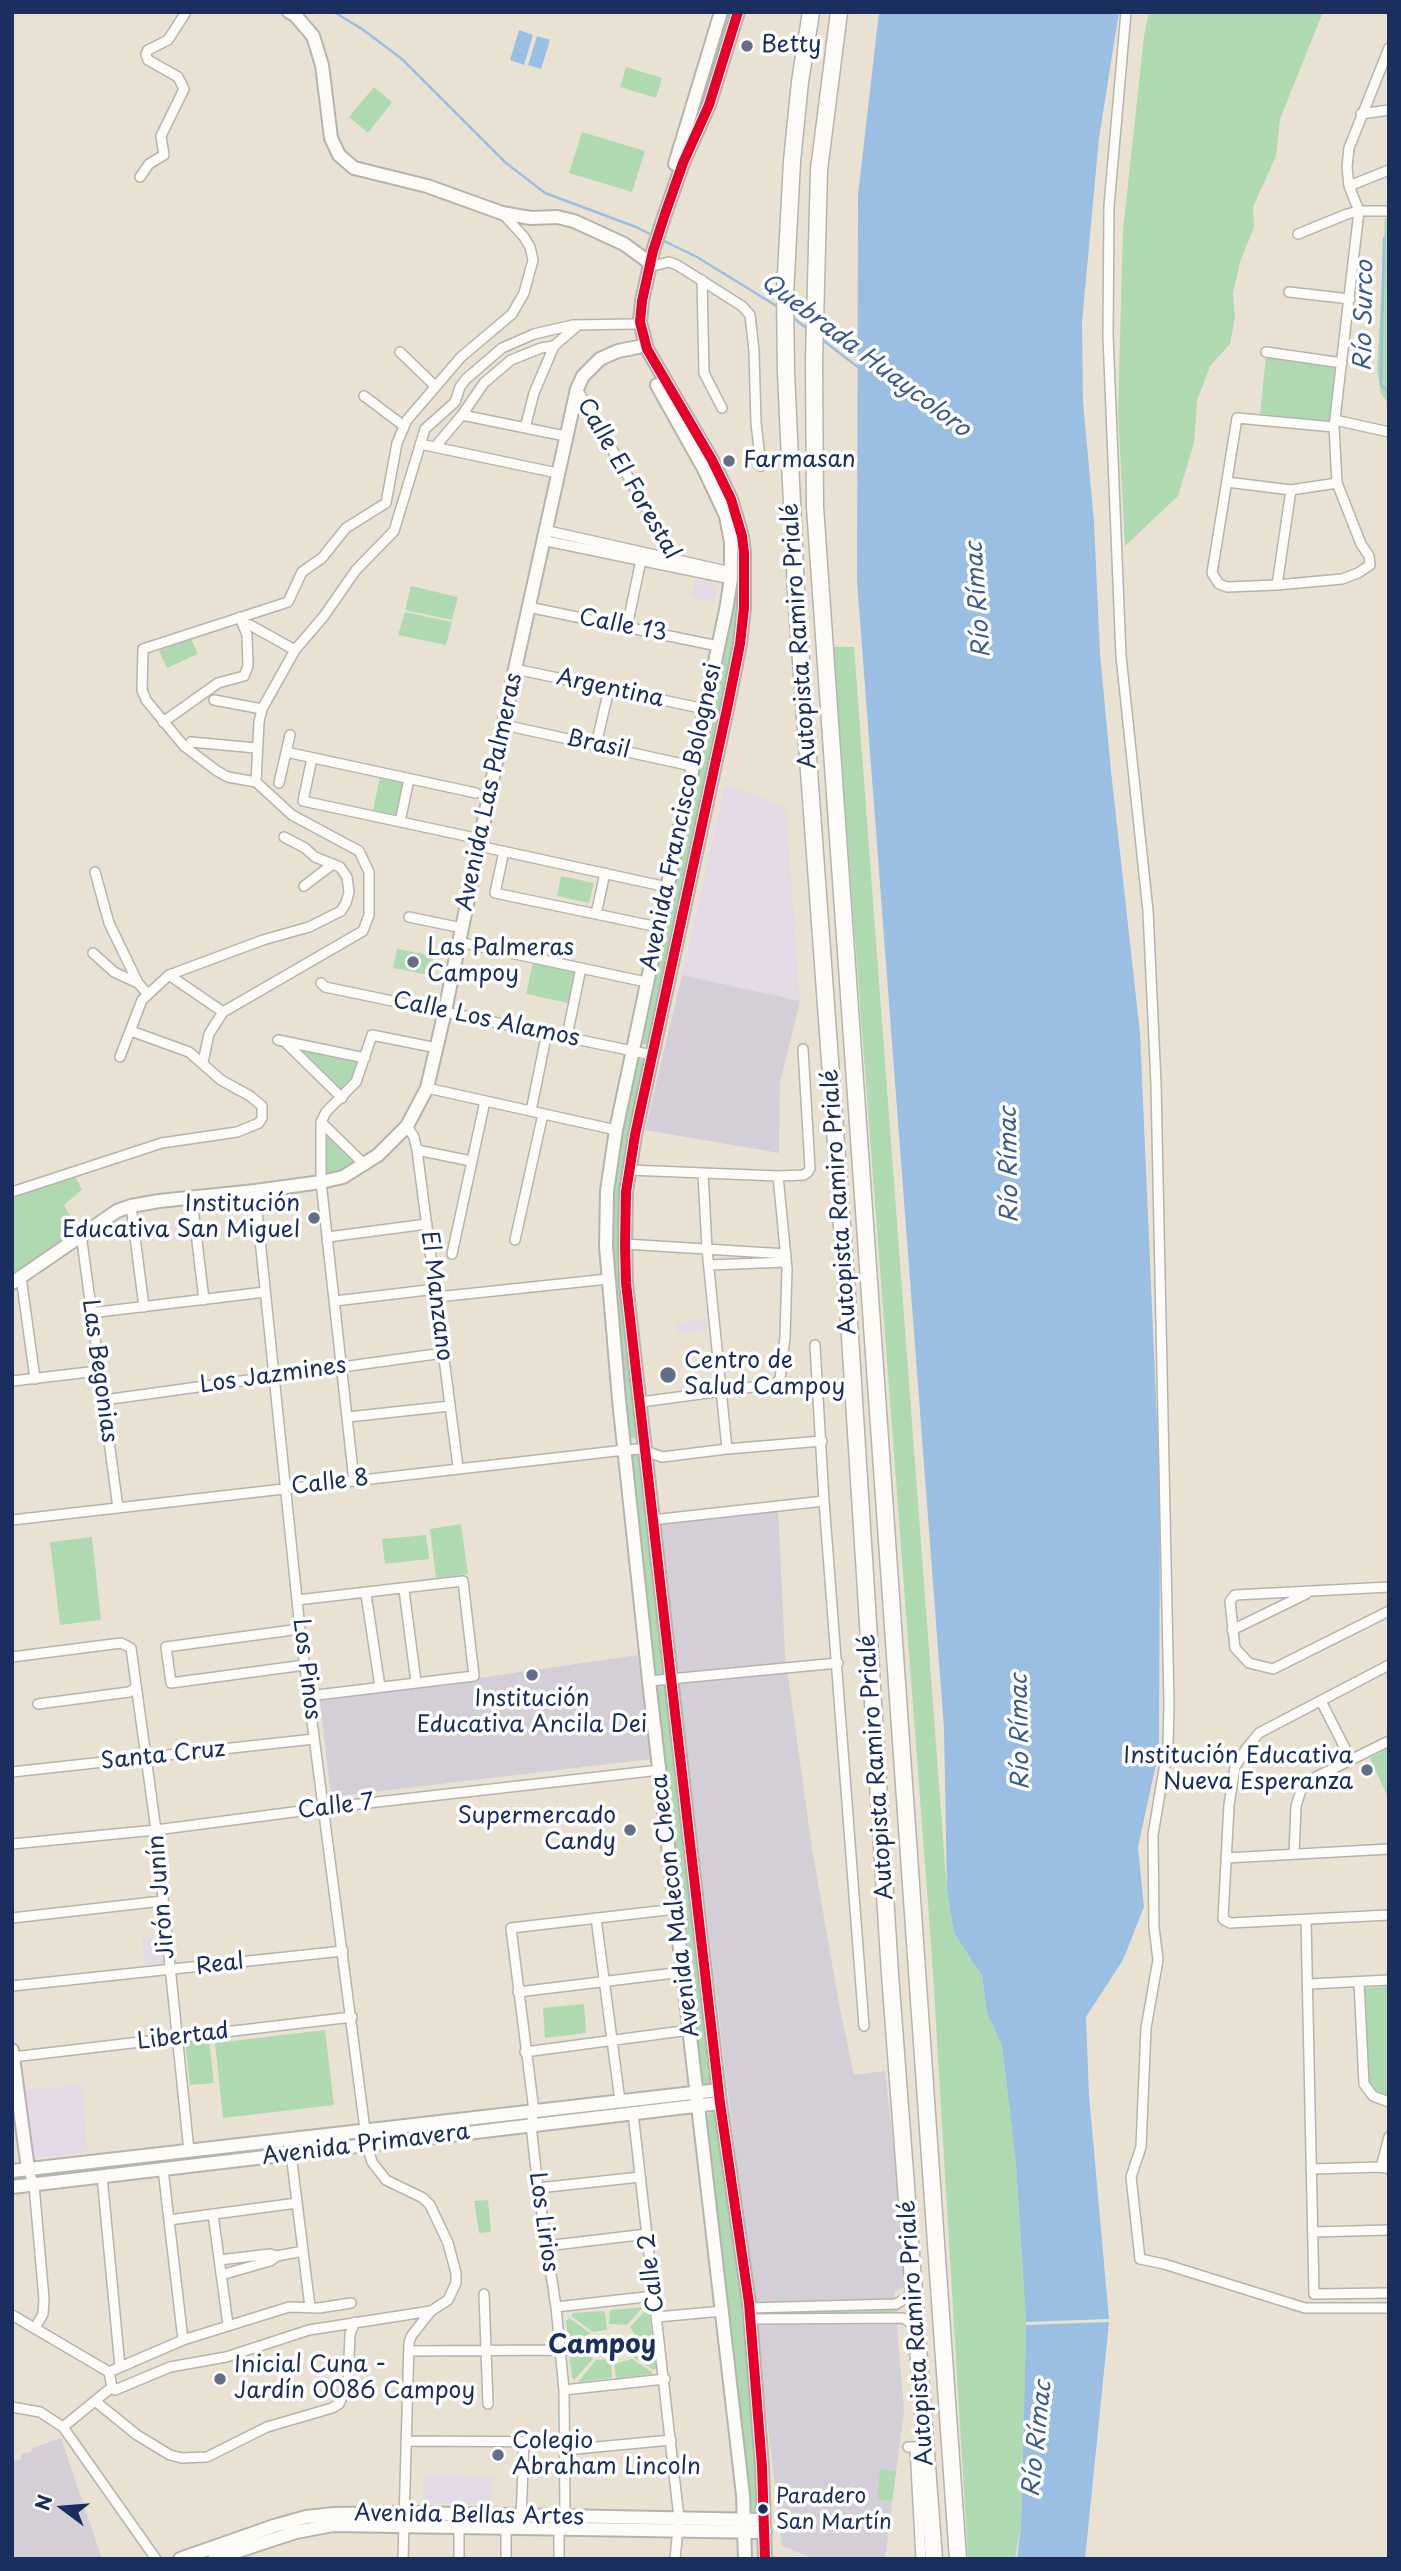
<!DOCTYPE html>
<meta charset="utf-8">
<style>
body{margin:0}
#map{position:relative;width:1401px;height:2571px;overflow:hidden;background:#e9e2d3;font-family:"Playpen Sans",sans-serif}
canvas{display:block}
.frame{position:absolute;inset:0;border:14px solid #1b2f5e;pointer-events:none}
.north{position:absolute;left:28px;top:2473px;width:70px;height:70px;-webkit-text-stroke:5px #fff;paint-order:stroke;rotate:286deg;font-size:19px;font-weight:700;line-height:28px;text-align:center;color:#1b2f5e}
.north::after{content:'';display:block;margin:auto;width:24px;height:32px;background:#1b2f5e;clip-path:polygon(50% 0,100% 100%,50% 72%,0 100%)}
</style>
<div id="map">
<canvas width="1401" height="2571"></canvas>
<div class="frame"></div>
<div class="north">N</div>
</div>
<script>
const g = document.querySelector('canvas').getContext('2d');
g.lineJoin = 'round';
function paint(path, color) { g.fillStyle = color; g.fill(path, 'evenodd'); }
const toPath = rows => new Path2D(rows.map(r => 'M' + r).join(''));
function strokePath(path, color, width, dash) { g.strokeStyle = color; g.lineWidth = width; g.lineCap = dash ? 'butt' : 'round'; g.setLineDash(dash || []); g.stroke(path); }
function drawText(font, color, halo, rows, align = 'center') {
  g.font = font + ' "Playpen Sans",sans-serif'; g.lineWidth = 7; g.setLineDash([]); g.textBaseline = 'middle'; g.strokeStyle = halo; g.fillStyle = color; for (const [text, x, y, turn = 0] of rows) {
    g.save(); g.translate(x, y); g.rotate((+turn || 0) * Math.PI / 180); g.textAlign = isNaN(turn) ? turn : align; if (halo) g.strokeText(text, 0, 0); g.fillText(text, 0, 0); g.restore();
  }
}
paint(toPath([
 [695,579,715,584,717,589,714,602,691,597],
 [725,786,754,794,786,808,800,1001,682,975],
 [707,1319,708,1330,678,1333,677,1323],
 [161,1936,164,1964,145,1966,142,1938],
 [82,2085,88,2152,34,2158,25,2090],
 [423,2474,493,2477,491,2504,423,2504]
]), '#e4dae5');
paint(toPath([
 [682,975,800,1001,780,1082,779,1153,645,1130],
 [778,1509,785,1654,812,1848,839,2004,854,2075,885,2071,908,2276,905,2287,894,2292,904,2410,885,2559,815,2559,782,2546,660,1523],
 [638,1655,651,1759,331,1797,320,1701],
 [61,2438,102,2559,14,2559,12,2461,21,2459,21,2454,31,2452,32,2448]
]), '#d4cfd7');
paint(toPath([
 [1149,12,1323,12,1280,119,1276,156,1253,207,1254,228,1241,259,1233,293,1235,317,1230,344,1210,366,1197,401,1194,443,1178,496,1125,546,1118,411,1123,230,1144,36],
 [626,67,662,78,656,98,620,87],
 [374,87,392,102,368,133,349,117],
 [582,132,645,151,632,192,569,173],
 [1385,218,1389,219,1389,404,1381,394,1377,369],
 [1266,355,1336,366,1329,422,1260,414],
 [733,535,741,550,736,647,650,1045,642,1044,638,1039,713,684],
 [411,586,458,597,452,620,405,610],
 [405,612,452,622,446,645,398,635],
 [190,637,198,654,167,668,159,651],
 [833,647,854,647,947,1891,954,1933,982,1976,987,2013,1002,2046,1016,2164,1026,2322,1021,2526,1015,2559,968,2559,932,1957],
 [380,777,404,781,397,815,373,810],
 [561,876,594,883,589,903,557,896],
 [397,949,434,956,430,975,393,968],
 [533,962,576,970,568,1003,526,994],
 [299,1048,360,1060,353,1081,341,1093,297,1050],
 [637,1059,644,1060,646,1066,625,1174,641,1438,628,1438,611,1279,614,1170],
 [323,1128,357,1164,324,1177],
 [75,1176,82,1190,64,1205,72,1219,73,1234,12,1279,12,1197],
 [639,1455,644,1458,665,1669,663,1674,655,1675,652,1671,630,1456],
 [461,1524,468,1574,436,1578,430,1529],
 [426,1535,429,1559,385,1564,382,1539],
 [92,1537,101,1620,60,1625,50,1542],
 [657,1684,665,1684,669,1689,712,2085,703,2086,700,2083,655,1688],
 [1389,1748,1389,1800,1370,1758],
 [1389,1986,1389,2096,1376,2091,1370,2085,1367,2075,1364,1988],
 [584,2004,586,2033,545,2038,543,2008],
 [325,2030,334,2105,223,2118,215,2043],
 [209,2038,214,2083,190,2085,185,2041],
 [686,2097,687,2103,369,2141,368,2134],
 [714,2111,719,2115,742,2308,759,2466,759,2516,748,2514,705,2116],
 [354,2135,355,2142,12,2182,12,2176],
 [488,2200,491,2232,479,2233,474,2201],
 [643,2307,627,2325,609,2324,610,2310],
 [896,2307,900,2309,895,2313,763,2317,760,2315,763,2313],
 [646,2310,649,2311,652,2337,638,2340,630,2327],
 [603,2311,605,2313,607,2330,593,2332,571,2316,573,2313],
 [569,2318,590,2333,585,2339,584,2346,569,2347,566,2321],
 [653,2342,656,2368,654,2370,633,2357,639,2343],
 [584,2348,588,2355,593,2359,574,2380,572,2377,569,2353,572,2350],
 [611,2359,612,2378,578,2382,596,2360],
 [632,2359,652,2372,652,2374,616,2378,614,2364],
 [880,2469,896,2471,892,2501,877,2499]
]), '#afdab1');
paint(toPath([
 [879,12,1119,12,1099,138,1082,322,1083,402,1094,522,1100,654,1111,771,1140,1033,1160,1491,1159,1750,1138,1847,1144,1907,1123,1960,1086,2017,1089,2095,1109,2319,1026,2322,1016,2164,1002,2046,987,2013,982,1976,954,1933,947,1891,944,1728,857,581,858,195],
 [519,30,533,35,524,65,510,60],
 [537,36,550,40,541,69,528,65],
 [1109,2322,1085,2559,1017,2559,1021,2526,1026,2325]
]), '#9abfe2');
strokePath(toPath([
 [334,12,362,29,402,59,506,163,545,193,636,227,654,236],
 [1384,238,1381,385,1389,392],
 [660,239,697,257,778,307],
 [792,317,809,330],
 [820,338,859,368]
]), '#9abfe2', 2.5);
const street = toPath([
 [1126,12,1109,206,1108,336,1121,656,1148,911,1156,1084,1169,1704,1168,1745,1153,1835,1154,1927,1158,1960,1146,2028,1141,2147,1131,2177,1140,2259,1164,2264,1305,2308,1389,2308],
 [1361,114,1389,110],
 [140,177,149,164,164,155,161,136,184,89,178,77,148,60,146,54,148,50,168,40,186,12],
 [1349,186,1389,170],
 [1298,234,1347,214,1359,211,1389,211],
 [650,263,657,265,669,262,677,265,742,306,750,315,754,351,756,423,761,466],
 [702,280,704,373,722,408],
 [1289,292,1350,299],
 [400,352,435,386],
 [1266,352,1342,363],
 [577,389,676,559,679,568],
 [364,396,404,426],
 [462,415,565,436],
 [1335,420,1389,432],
 [1334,427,1237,418,1212,573,1219,584,1227,587,1277,585,1342,579,1358,573,1370,565,1369,556,1361,544,1337,483,1334,427,1359,211,1349,186,1347,167,1349,148,1389,48],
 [525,428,534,393,554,346,577,326],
 [420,444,557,473],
 [435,447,462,415,484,383,511,360,541,348,554,346],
 [1227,482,1291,490,1337,483],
 [544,530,731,572],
 [542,540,731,579],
 [1277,585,1291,490],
 [528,607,718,646],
 [243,624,250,625,295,650],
 [627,627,641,560],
 [515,669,705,709],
 [214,700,262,709],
 [163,722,218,683,244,676,248,666,247,635,240,617],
 [504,725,692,766],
 [191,742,256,748],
 [596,745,609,689],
 [286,752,476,793],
 [312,758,303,801,480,839],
 [256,782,259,722,262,709,295,650,324,616,356,570,394,531,425,429,455,402,460,387,466,379,502,348,534,334,573,325,634,324],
 [279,783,290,735],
 [400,822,409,779],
 [479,846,667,887],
 [504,851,495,893,658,927],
 [95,872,109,923,138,983,147,993],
 [304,886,333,864],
 [596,914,605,873],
 [409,917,462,928],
 [459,942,646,982],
 [93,953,114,972,138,983],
 [169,975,223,1012],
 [321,983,325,987,652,1055],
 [567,1036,581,968],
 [278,1040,365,1058],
 [287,1044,342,1098],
 [120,1057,142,1000,169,975,263,940,309,927,341,911,346,903,349,892,347,877,340,867,315,857,305,848,284,837],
 [203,1062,209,1034,223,1012,363,931,369,915,369,872,359,851,292,815,256,782,228,777,217,771,184,746,146,700,142,690,143,649,288,602,302,572,322,558,346,528,386,503,397,443,407,420,461,357,512,314,524,293,533,260,530,247,524,237,502,213],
 [427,1088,616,1130],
 [531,1111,547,1032],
 [321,1122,365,1165],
 [407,1126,414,1137,417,1150,458,1467],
 [417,1150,471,1161],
 [629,1170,778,1176,804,1175,808,1172,810,1168,803,1049],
 [703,1173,707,1249,727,1449],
 [255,1191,300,1629,367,2145,372,2162,386,2180,423,2198,430,2205,448,2243,456,2273,456,2283,448,2300,431,2311,412,2335,409,2342,403,2559],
 [12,1192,162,1143,237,1132,259,1123,262,1118,262,1106,250,1096,221,1080,189,1052,131,1031],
 [192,1199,204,1300],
 [131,1206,144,1307],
 [81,1234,118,1508],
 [328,1237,427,1224],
 [515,1240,543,1114],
 [625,1244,786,1254],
 [452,1254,485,1101],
 [709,1265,786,1262],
 [21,1277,35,1379],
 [437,1297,608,1279],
 [335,1301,436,1289],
 [90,1313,265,1292],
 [815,1345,824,1501,864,2026],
 [12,1381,98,1371],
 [104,1400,443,1353],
 [641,1402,775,1384,780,1379,785,1337,787,1269,778,1176],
 [348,1417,450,1406],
 [354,1481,321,1182,321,1122,326,1112,356,1082,372,1035,437,1048],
 [12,1520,625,1450,640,1449,662,1457,727,1449,822,1441],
 [652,1520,824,1501],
 [1389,1587,1235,1595,1230,1601,1235,1648,1249,1663,1273,1669,1389,1611],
 [404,1590,416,1682],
 [366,1594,380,1687],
 [297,1600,463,1581,474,1676,309,1696],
 [300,1629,166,1647,171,1683,305,1665],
 [1232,1630,1306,1594],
 [12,1657,121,1643,131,1648,156,1830,189,2151],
 [1389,1665,1259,1733,1246,1749,1235,1767,1229,1805,1223,1919,1230,1923,1389,1915],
 [649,1681,838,1663],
 [1321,1701,1351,1760],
 [38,1704,129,1692,136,1688],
 [12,1772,314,1739],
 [12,1844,156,1830,324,1808,660,1770],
 [1294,1854,1296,1806,1302,1787,1314,1778,1389,1741],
 [1226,1858,1389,1849],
 [12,1918,162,1901],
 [596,1918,620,2101],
 [1306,1920,1314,2294,1389,2293],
 [1359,1982,1364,2084,1373,2096,1389,2102],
 [1309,1984,1389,1980],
 [12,1986,343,1951],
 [518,1992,683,1972],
 [525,2052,690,2030],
 [13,2057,352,2017],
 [633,2113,679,2518,675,2559],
 [291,2154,310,2307],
 [1381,2167,1389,2137],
 [28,2169,34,2185,44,2299,43,2314,35,2328],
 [163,2169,183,2340],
 [1311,2169,1381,2167,1389,2169],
 [102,2176,120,2367],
 [538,2188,640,2177],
 [213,2214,228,2325],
 [169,2220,297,2203],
 [1313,2232,1389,2230],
 [546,2246,647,2234],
 [219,2260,270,2254,277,2256],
 [221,2275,270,2261,277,2256,303,2251],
 [484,2294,488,2404],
 [556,2307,654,2296],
 [749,2308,896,2304,908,2297,911,2290],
 [12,2315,109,2372],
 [657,2317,723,2311],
 [750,2319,903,2318,917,2327],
 [409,2351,560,2350],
 [112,2387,115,2390,170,2367,226,2357,309,2330,431,2311],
 [564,2390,665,2379],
 [95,2401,137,2435,170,2455,182,2458,207,2457,267,2427,332,2408,339,2404,348,2384,350,2334,355,2322],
 [12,2407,40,2412,63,2427,156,2559],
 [63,2427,112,2387,109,2372,183,2340,289,2307,319,2308,351,2303],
 [406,2441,565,2442],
 [908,2447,915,2447,921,2559],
 [565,2450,671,2440],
 [565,2518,564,2390,556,2307,538,2188,531,2125,534,2111,511,1928,676,1909],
 [521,2520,524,2442],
 [559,2530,559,2559],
 [459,2559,459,2528],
 [506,2559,506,2529]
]);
const secondary = toPath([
 [289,12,295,15,313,36,322,65,331,138,339,155,354,168,427,186,502,213,531,218,557,217,574,221,624,244,650,263],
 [738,12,709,105,683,163,665,214,653,251,642,301,640,322,647,349,712,460,731,499,742,536,744,553,744,608,740,644,727,709,635,1135,626,1192,625,1244,626,1283,671,1678,720,2103,749,2303,762,2466,765,2559],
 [675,164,721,12],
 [657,385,704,469,726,516,731,542,731,579,726,610,616,1130,607,1191,606,1246,619,1400,649,1681,743,2495,745,2559],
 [12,1283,117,1211,131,1206,159,1201,255,1191,321,1182,343,1177,378,1155,407,1126,427,1088,445,1011,515,669,577,389,583,376,600,359,618,351,638,347],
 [12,2050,28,2169],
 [12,2171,719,2090],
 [12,2187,720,2103],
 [180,2559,274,2526,306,2517,334,2514,404,2513,764,2520],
 [214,2559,296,2532,333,2525,765,2532]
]);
const highway = toPath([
 [811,12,800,82,792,161,785,294,786,372,796,592,850,1336,890,1974,934,2559],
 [839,12,819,170,814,360,815,507,958,2559]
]);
strokePath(street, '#b5b3ae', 12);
strokePath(secondary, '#b5b3ae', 16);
strokePath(highway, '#b5b3ae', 19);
strokePath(street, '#fcfbf8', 9);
strokePath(secondary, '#fcfbf8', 12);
strokePath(highway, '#fcfbf8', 16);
strokePath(toPath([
 [738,12,709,105,683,163,665,214,653,251,642,301,640,322,647,349,712,460,731,499,742,536,744,553,744,608,740,644,727,709,635,1135,626,1192,625,1244,626,1283,671,1678,720,2103,749,2303,762,2466,765,2559]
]), '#e4002b', 10);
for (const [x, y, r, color] of [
 [747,46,7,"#636e87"],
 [729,461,7,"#636e87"],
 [413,962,7,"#636e87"],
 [314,1218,7,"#636e87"],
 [668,1375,9,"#636e87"],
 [532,1675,7,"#636e87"],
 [1367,1770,7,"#636e87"],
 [630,1830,7,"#636e87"],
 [220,2379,7,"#636e87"],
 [498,2455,7,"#636e87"],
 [763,2509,6,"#1b2f5e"]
]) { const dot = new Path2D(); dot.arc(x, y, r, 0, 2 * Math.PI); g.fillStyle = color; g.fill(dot); strokePath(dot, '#fff', 2.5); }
drawText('21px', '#1b2f5e', '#fff', [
 ["Paradero",776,2497],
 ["San Martín",776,2523]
], 'left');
drawText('23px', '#1b2f5e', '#fff', [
 ["Betty",761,46],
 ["Farmasan",743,461],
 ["Las Palmeras",427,949],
 ["Campoy",427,975],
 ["Institución",300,1205,"right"],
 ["Educativa San Miguel",300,1231,"right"],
 ["Centro de",684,1362],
 ["Salud Campoy",684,1388],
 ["Institución",532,1700,"center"],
 ["Educativa Ancila Dei",532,1726,"center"],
 ["Institución Educativa",1353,1757,"right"],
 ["Nueva Esperanza",1353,1783,"right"],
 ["Supermercado",616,1817,"right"],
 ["Candy",616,1843,"right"],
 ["Inicial Cuna -",234,2366],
 ["Jardín 0086 Campoy",234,2392],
 ["Colegio",512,2442],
 ["Abraham Lincoln",512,2468]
], 'left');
drawText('23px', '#1b2f5e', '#fff', [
 ["Calle El Forestal",628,479,60],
 ["Calle 13",623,626,11],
 ["Autopista Ramiro Prialé",800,636,-94],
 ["Argentina",610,689,12],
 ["Brasil",598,745,12],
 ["Avenida Las Palmeras",490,792,-78],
 ["Avenida Francisco Bolognesi",682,817,-78],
 ["Calle Los Alamos",486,1020,12],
 ["Autopista Ramiro Prialé",840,1202,-94],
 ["El Manzano",436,1296,83],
 ["Las Begonias",99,1371,82],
 ["Los Jazmines",273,1376,-8],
 ["Calle 8",330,1483,-7],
 ["Los Pinos",306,1669,83],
 ["Santa Cruz",163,1756,-6],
 ["Autopista Ramiro Prialé",877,1767,-94],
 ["Calle 7",336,1807,-7],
 ["Jirón Junín",162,1897,-95],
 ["Avenida Malecon Checa",676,1906,-97],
 ["Real",220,1965,-7],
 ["Libertad",183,2037,-7],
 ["Avenida Primavera",366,2145,-7],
 ["Los Lirios",543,2222,82],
 ["Calle 2",652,2273,-97],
 ["Autopista Ramiro Prialé",917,2333,-94],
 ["Avenida Bellas Artes",469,2516,1]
]);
drawText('italic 24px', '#3c5c8e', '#fff', [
 ["Río Surco",1365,316,-89],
 ["Quebrada Huaycoloro",865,356,37],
 ["Río Rímac",979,600,-94],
 ["Río Rímac",1010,1165,-91],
 ["Río Rímac",1021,1732,-91],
 ["Río Rímac",1038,2439,-84]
]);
drawText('bold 26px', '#1b2f5e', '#fff', [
 ["Campoy",602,2346]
]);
</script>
